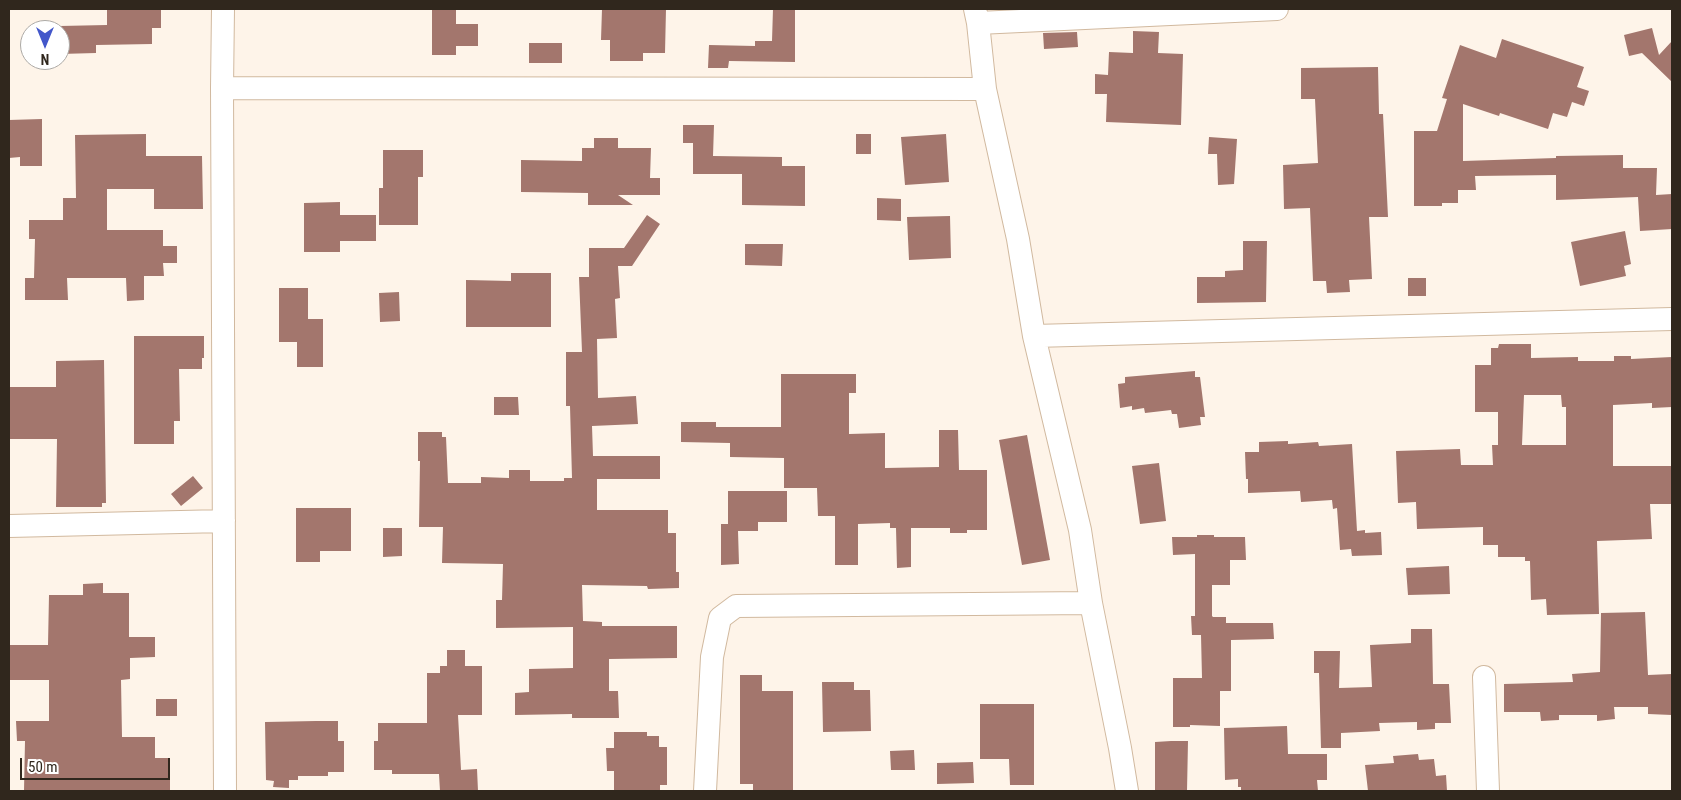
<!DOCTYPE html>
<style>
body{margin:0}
#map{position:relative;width:1681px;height:800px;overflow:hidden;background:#fef4e9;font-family:"Roboto Condensed",sans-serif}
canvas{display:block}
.frame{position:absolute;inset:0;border:10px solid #30271d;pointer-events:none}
.north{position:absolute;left:20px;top:20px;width:50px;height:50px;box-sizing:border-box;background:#fff;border:1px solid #aca9a5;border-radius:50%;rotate:180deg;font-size:14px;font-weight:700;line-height:20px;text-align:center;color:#30271d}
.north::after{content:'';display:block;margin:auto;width:18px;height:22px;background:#4357ca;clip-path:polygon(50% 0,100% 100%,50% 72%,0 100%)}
.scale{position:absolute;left:20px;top:758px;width:150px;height:22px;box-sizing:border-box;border:2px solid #30271d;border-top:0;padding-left:6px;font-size:15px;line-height:18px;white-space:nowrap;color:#30271d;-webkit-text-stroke:4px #fff;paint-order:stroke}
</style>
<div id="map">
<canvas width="1681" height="800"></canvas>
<div class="frame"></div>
<div class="north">N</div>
<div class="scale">50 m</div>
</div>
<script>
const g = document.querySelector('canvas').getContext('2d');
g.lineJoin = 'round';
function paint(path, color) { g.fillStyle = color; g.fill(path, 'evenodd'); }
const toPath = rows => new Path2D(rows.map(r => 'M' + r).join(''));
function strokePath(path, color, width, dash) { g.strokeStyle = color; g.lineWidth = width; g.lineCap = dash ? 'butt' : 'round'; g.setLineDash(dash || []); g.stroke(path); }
paint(toPath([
 [107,9,161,9,161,28,152,28,152,44,96,45,96,53,60,54,60,26,107,25],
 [432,9,456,9,456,24,478,24,478,46,456,46,456,55,432,55],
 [602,9,666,9,665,53,643,53,643,61,610,61,610,40,601,40],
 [773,9,795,9,795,62,729,61,728,68,708,68,709,45,755,46,755,41,772,41],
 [1652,28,1659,55,1672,41,1672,82,1642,53,1629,56,1624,35],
 [1133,31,1159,32,1158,53,1183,54,1181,125,1106,122,1107,94,1095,94,1095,74,1108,75,1109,52,1133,53],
 [1077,32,1078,47,1044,49,1043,33],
 [1502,39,1584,67,1577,87,1589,91,1584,106,1572,102,1567,117,1553,113,1548,129,1500,113,1499,116,1463,104,1463,161,1556,158,1556,156,1623,155,1623,168,1657,168,1656,195,1672,194,1672,229,1640,231,1638,197,1556,200,1556,175,1475,176,1476,190,1458,190,1458,203,1442,203,1442,206,1414,206,1414,131,1437,131,1447,99,1442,98,1460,45,1496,58],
 [529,43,562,43,562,63,529,63],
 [1378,67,1379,114,1383,114,1388,217,1369,217,1372,279,1349,280,1350,292,1327,293,1326,281,1313,281,1310,208,1284,209,1283,165,1318,163,1315,99,1301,99,1301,68],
 [42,119,42,166,20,166,20,157,9,158,9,120],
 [683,125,714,125,713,156,782,157,782,166,805,166,805,206,742,205,742,174,693,174,693,143,683,143],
 [146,134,146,156,202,156,203,209,154,209,154,189,107,189,107,230,163,230,163,246,177,246,177,263,163,263,164,276,144,276,144,300,127,301,126,278,67,278,68,300,25,300,25,278,34,278,35,239,29,239,29,220,63,220,63,198,76,198,75,135],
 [856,134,871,134,871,154,856,154],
 [946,134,949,182,905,185,901,137],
 [1209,137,1237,139,1234,184,1218,185,1217,154,1208,154],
 [594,138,618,138,618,148,651,148,650,178,660,178,660,195,618,195,633,205,588,205,588,193,521,192,521,160,582,161,582,148,594,148],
 [383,150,423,150,423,177,418,177,418,225,379,225,379,188,383,188],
 [877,198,901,199,901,221,877,220],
 [340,202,340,215,376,215,376,241,340,241,340,252,304,252,304,203],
 [647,215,660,224,632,266,618,266,620,298,615,299,617,338,597,339,598,398,636,396,638,424,592,426,593,456,660,456,660,479,597,479,597,510,668,510,668,533,676,533,676,572,679,572,679,588,648,589,647,586,582,585,583,621,602,622,602,626,677,626,677,658,609,659,609,691,618,691,619,718,572,718,572,714,515,715,515,693,529,692,529,669,573,668,573,627,496,628,496,600,502,600,503,564,442,563,443,527,419,527,420,461,418,461,418,432,442,432,442,437,446,437,448,483,481,483,481,477,509,478,509,470,530,470,530,481,564,481,564,478,572,478,570,406,566,406,566,352,582,352,579,277,589,277,589,248,624,248],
 [950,216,951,258,909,260,907,217],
 [1625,231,1631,264,1624,266,1626,276,1580,286,1571,242],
 [1243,241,1267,241,1266,302,1197,303,1197,277,1225,277,1225,271,1243,270],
 [745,244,783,244,782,266,745,265],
 [511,273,551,273,551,327,466,327,466,280,511,281],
 [1408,278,1426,278,1426,296,1408,296],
 [279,288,308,288,308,319,323,319,323,367,297,367,297,342,279,342],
 [399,292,400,321,380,322,379,293],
 [134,336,204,336,204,358,202,358,202,369,179,369,180,421,174,421,174,444,134,444],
 [1499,344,1531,344,1531,358,1578,357,1578,361,1614,361,1614,356,1631,356,1631,359,1672,357,1672,407,1652,408,1652,403,1613,405,1613,466,1672,466,1672,504,1650,504,1652,539,1597,541,1599,614,1547,615,1546,599,1531,600,1530,561,1525,561,1525,557,1498,557,1498,545,1483,545,1483,527,1417,529,1416,502,1398,503,1396,451,1460,449,1461,465,1493,465,1492,445,1498,445,1498,412,1475,412,1475,365,1491,365,1491,348,1498,348],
 [1524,395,1561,395,1562,407,1566,407,1566,445,1522,445],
 [104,360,106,503,102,503,102,507,56,507,57,439,9,439,9,387,56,387,56,361],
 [1195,371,1195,377,1200,377,1205,417,1200,417,1201,425,1179,428,1177,414,1172,414,1171,410,1145,413,1144,408,1132,410,1132,406,1120,408,1118,384,1125,383,1125,377],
 [781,374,856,374,856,393,849,393,849,434,885,433,885,468,939,467,939,430,958,430,959,470,987,470,987,530,967,530,967,533,950,533,950,528,911,528,911,567,897,568,896,528,890,528,890,523,858,524,858,565,835,565,835,516,818,516,817,488,784,488,784,458,730,457,730,443,681,442,681,422,716,422,716,427,781,427],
 [494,397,518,397,519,415,494,415],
 [1027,435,1050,560,1022,565,999,440],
 [1288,441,1288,444,1318,442,1319,446,1352,444,1357,531,1365,530,1365,533,1381,532,1382,555,1352,556,1351,549,1340,550,1337,508,1333,509,1332,500,1301,502,1300,491,1248,493,1248,479,1246,479,1245,452,1259,452,1259,442],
 [1159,463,1166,521,1140,524,1132,466],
 [193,476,203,488,181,506,171,494],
 [728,491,787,491,787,522,758,522,758,531,738,531,739,564,721,565,721,524,728,524],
 [296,508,351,508,351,551,320,551,320,562,296,562],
 [383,528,402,528,402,556,383,557],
 [1197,535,1214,535,1214,537,1245,537,1246,560,1230,560,1230,585,1212,585,1212,616,1213,617,1226,617,1226,623,1273,623,1274,639,1231,640,1231,691,1220,691,1220,726,1190,725,1190,727,1173,727,1173,678,1202,678,1201,635,1192,635,1191,616,1195,616,1195,554,1173,555,1172,537,1197,537],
 [1449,566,1450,594,1408,595,1406,568],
 [103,583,103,593,129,593,129,637,155,637,155,657,130,658,130,679,121,680,122,737,155,737,155,758,170,758,170,791,24,791,25,741,17,741,16,721,49,721,49,680,10,680,10,645,48,645,49,595,83,595,83,584],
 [1645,612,1648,675,1672,674,1672,715,1648,714,1648,707,1614,707,1615,719,1597,721,1597,715,1559,715,1559,720,1541,721,1540,712,1504,712,1504,684,1573,682,1572,674,1600,672,1601,613],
 [1411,629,1432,629,1433,684,1449,684,1451,723,1435,723,1435,729,1417,730,1417,722,1379,723,1380,731,1341,733,1341,748,1321,748,1319,673,1314,673,1314,651,1340,651,1339,688,1372,687,1370,645,1411,643],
 [447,650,465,650,465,666,482,666,482,715,458,715,461,770,477,769,478,791,440,791,439,774,392,774,392,770,374,770,374,741,378,741,378,723,427,723,427,673,440,673,440,666,447,666],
 [740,675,762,675,762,691,793,691,793,791,753,791,753,784,740,784],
 [822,682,854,682,854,690,870,690,871,731,823,732],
 [156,699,177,699,177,716,156,716],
 [980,704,1034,704,1034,785,1010,785,1009,759,980,759],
 [316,721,338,721,338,741,344,741,344,772,328,772,328,776,298,776,298,780,289,780,289,788,273,787,274,781,266,780,265,722],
 [1287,726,1288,754,1327,754,1327,780,1317,780,1318,791,1241,791,1241,787,1238,787,1238,779,1225,780,1224,728],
 [614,732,647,732,647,736,659,736,659,747,667,747,667,785,660,785,660,791,614,791,614,771,607,771,606,748,614,748],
 [1171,741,1188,741,1187,791,1155,791,1155,742],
 [914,750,915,770,891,770,890,751],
 [1418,754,1419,760,1434,759,1436,776,1446,775,1447,791,1368,791,1365,765,1394,763,1393,756],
 [973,762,974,783,937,784,937,763]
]), '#a3766d');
const minor = toPath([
 [223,9,222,88,225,791],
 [975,9,978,23,985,89,1018,239,1034,336,1080,530,1091,603,1120,748,1127,791],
 [978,23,1277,9],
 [222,88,985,89],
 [1034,336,1672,319],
 [9,526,224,521],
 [1484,677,1488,791],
 [705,791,712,657,720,618,736,606,1091,603]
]);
strokePath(minor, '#d1b99f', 24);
strokePath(minor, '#fff', 22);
</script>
